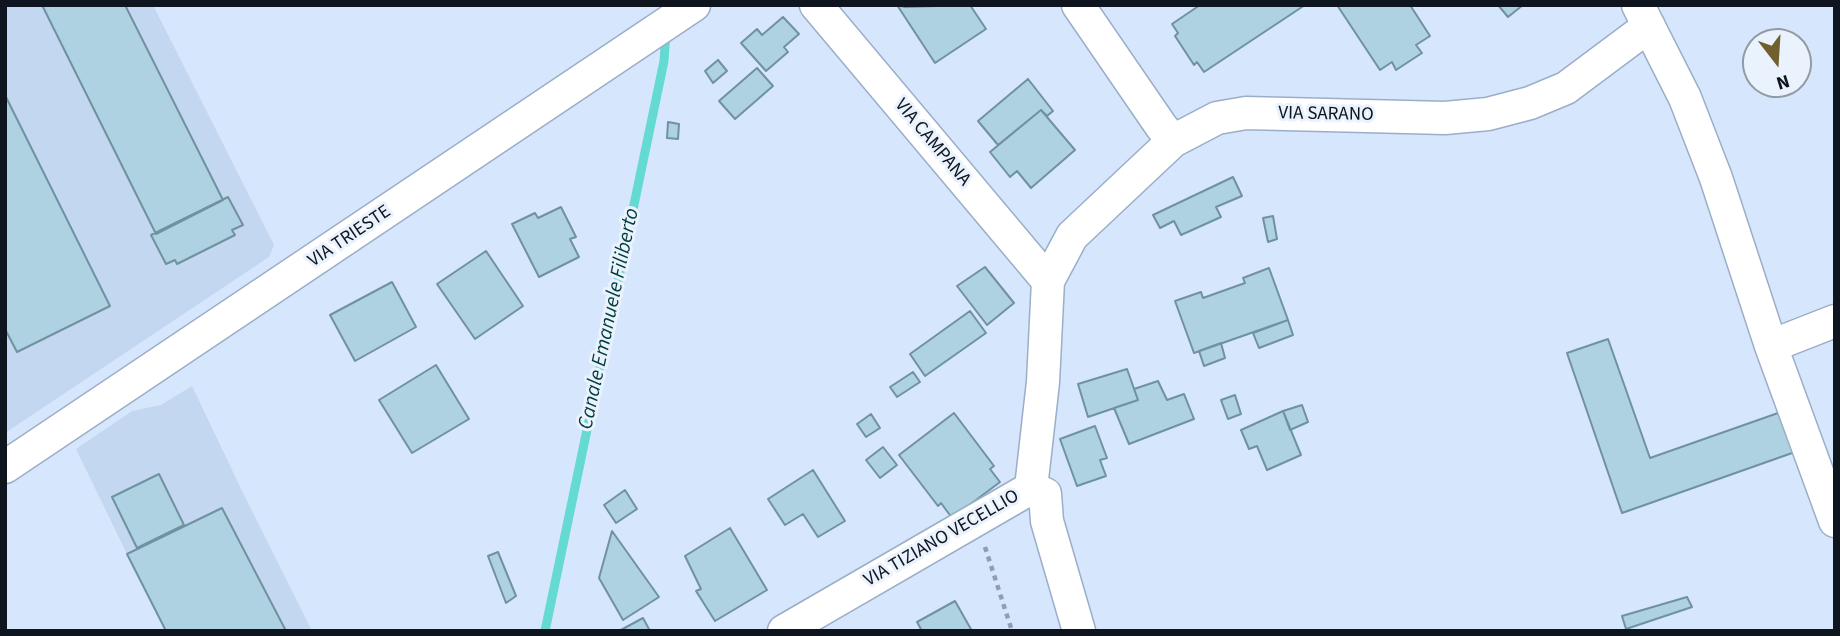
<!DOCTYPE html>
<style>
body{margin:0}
#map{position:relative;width:1840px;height:636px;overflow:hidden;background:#d6e6fc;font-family:"Source Sans 3",sans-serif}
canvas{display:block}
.frame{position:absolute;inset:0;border:7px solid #0e151e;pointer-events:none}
.north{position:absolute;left:1742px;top:28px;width:70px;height:70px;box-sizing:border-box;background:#eaf2fe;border:2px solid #929aa4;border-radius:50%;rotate:163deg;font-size:19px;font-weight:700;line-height:28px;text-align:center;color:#0e151e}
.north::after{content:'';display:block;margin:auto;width:24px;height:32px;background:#71602e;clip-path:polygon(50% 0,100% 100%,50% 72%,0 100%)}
</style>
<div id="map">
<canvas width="1840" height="636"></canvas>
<div class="frame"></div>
<div class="north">N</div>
</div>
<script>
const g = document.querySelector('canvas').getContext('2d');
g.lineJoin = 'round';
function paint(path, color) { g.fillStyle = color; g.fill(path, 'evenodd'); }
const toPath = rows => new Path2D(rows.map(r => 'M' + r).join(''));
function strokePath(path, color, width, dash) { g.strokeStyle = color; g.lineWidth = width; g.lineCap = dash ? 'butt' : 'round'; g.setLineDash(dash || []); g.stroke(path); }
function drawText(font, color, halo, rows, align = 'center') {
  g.font = font + ' "Source Sans 3",sans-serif'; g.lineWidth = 6; g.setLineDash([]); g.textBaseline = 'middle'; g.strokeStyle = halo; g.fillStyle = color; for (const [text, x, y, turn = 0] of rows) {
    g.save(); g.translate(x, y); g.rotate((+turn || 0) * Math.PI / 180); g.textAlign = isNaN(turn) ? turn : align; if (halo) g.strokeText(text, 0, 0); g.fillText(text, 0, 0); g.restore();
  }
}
paint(toPath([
 [5,5,153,5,274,245,269,257,5,433],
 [192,386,244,495,312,631,166,631,127,554,76,449,132,411,161,405]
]), '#c3d7f1');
strokePath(toPath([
 [545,631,664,61,666,32]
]), '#64dad3', 9);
const building = toPath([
 [42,5,125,5,223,200,156,234,42,5],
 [897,5,905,7,970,5,986,29,935,63,897,5],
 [1200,5,1305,5,1204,72,1197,62,1194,65,1175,36,1178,33,1172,24,1200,5],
 [1337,5,1410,5,1430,36,1416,45,1422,53,1396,70,1392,62,1380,70,1337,5],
 [1498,5,1523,5,1508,17,1498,5],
 [783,17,799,34,784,47,788,52,766,71,741,43,757,29,762,35,783,17],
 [718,60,727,71,713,83,705,71,718,60],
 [757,68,773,86,735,119,719,101,757,68],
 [1028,79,1053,111,1047,116,1041,110,998,145,978,121,1028,79],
 [5,95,110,306,17,352,5,329,5,95],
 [1041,110,1075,150,1031,188,1017,171,1010,177,990,152,1041,110],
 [668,122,679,124,678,139,667,138,668,122],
 [1233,177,1242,196,1216,207,1221,217,1181,235,1174,221,1160,228,1153,215,1233,177],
 [228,197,243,225,232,230,235,235,177,264,175,260,166,264,151,235,228,197],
 [561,207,576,237,570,239,579,257,539,277,512,224,535,213,538,218,561,207],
 [1273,216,1277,239,1268,242,1263,218,1273,216],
 [486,251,523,306,475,339,437,284,486,251],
 [985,267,1014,303,987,325,957,286,985,267],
 [1269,268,1288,320,1194,353,1175,301,1201,292,1203,298,1245,283,1243,278,1269,268],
 [392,282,416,327,355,361,330,315,392,282],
 [970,311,986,333,925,376,910,354,970,311],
 [1288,320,1293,335,1259,348,1253,333,1288,320],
 [1608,339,1650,458,1781,412,1795,452,1622,513,1567,353,1608,339],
 [1221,343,1225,358,1204,366,1199,351,1221,343],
 [436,365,469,419,412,453,379,400,436,365],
 [1127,369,1138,400,1088,417,1078,384,1127,369],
 [913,372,920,382,897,397,890,387,913,372],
 [1158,381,1167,400,1184,394,1194,419,1129,444,1114,408,1138,400,1134,389,1158,381],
 [1235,395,1241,414,1228,419,1221,400,1235,395],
 [1302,405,1308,422,1290,430,1283,411,1302,405],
 [1283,411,1301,455,1267,470,1257,446,1249,449,1241,430,1283,411],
 [954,413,994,466,990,469,1000,482,952,518,941,503,938,506,899,455,954,413],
 [871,414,880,428,866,437,857,424,871,414],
 [1095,426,1107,458,1100,460,1106,476,1077,486,1060,439,1095,426],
 [883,447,897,465,880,478,866,460,883,447],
 [813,470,845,521,818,537,803,514,785,525,768,499,813,470],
 [159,474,184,525,137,548,112,497,159,474],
 [625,490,637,509,616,523,604,505,625,490],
 [222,508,286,631,166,631,127,554,222,508],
 [730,528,767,590,715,621,696,591,701,589,685,556,730,528],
 [612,531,659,597,623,620,599,578,612,531],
 [498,552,516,596,506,603,488,556,498,552],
 [1687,597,1692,607,1626,629,1622,616,1687,597],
 [955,601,972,631,922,631,917,622,955,601],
 [643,618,650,631,619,631,643,618]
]);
paint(building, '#aed2e1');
strokePath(building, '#7092a0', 2);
const minor = toPath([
 [816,5,1048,281],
 [1078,5,1161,126,1173,141],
 [1638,5,1685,98,1716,178,1771,346,1835,521],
 [1771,346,1835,321],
 [5,467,694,5],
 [1031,488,1045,494,1047,521,1079,631],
 [784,631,1031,488,1043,382,1048,281,1072,236,1173,141,1217,118,1246,113,1445,118,1488,114,1530,103,1566,88,1649,26]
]);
strokePath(minor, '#9baec8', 35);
strokePath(toPath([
 [985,547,1012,631]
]), '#929eb0', 4.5, [5, 5]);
strokePath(minor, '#fff', 32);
drawText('19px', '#0e151e', '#eaf2fe', [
 ["VIA SARANO",1326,115,1],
 ["VIA CAMPANA",932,143,50],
 ["VIA TRIESTE",350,237,-34],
 ["VIA TIZIANO VECELLIO",942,539,-30]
]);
drawText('italic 21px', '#023d3a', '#eaf2fe', [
 ["Canale Emanuele Filiberto",610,319,-78]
]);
</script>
